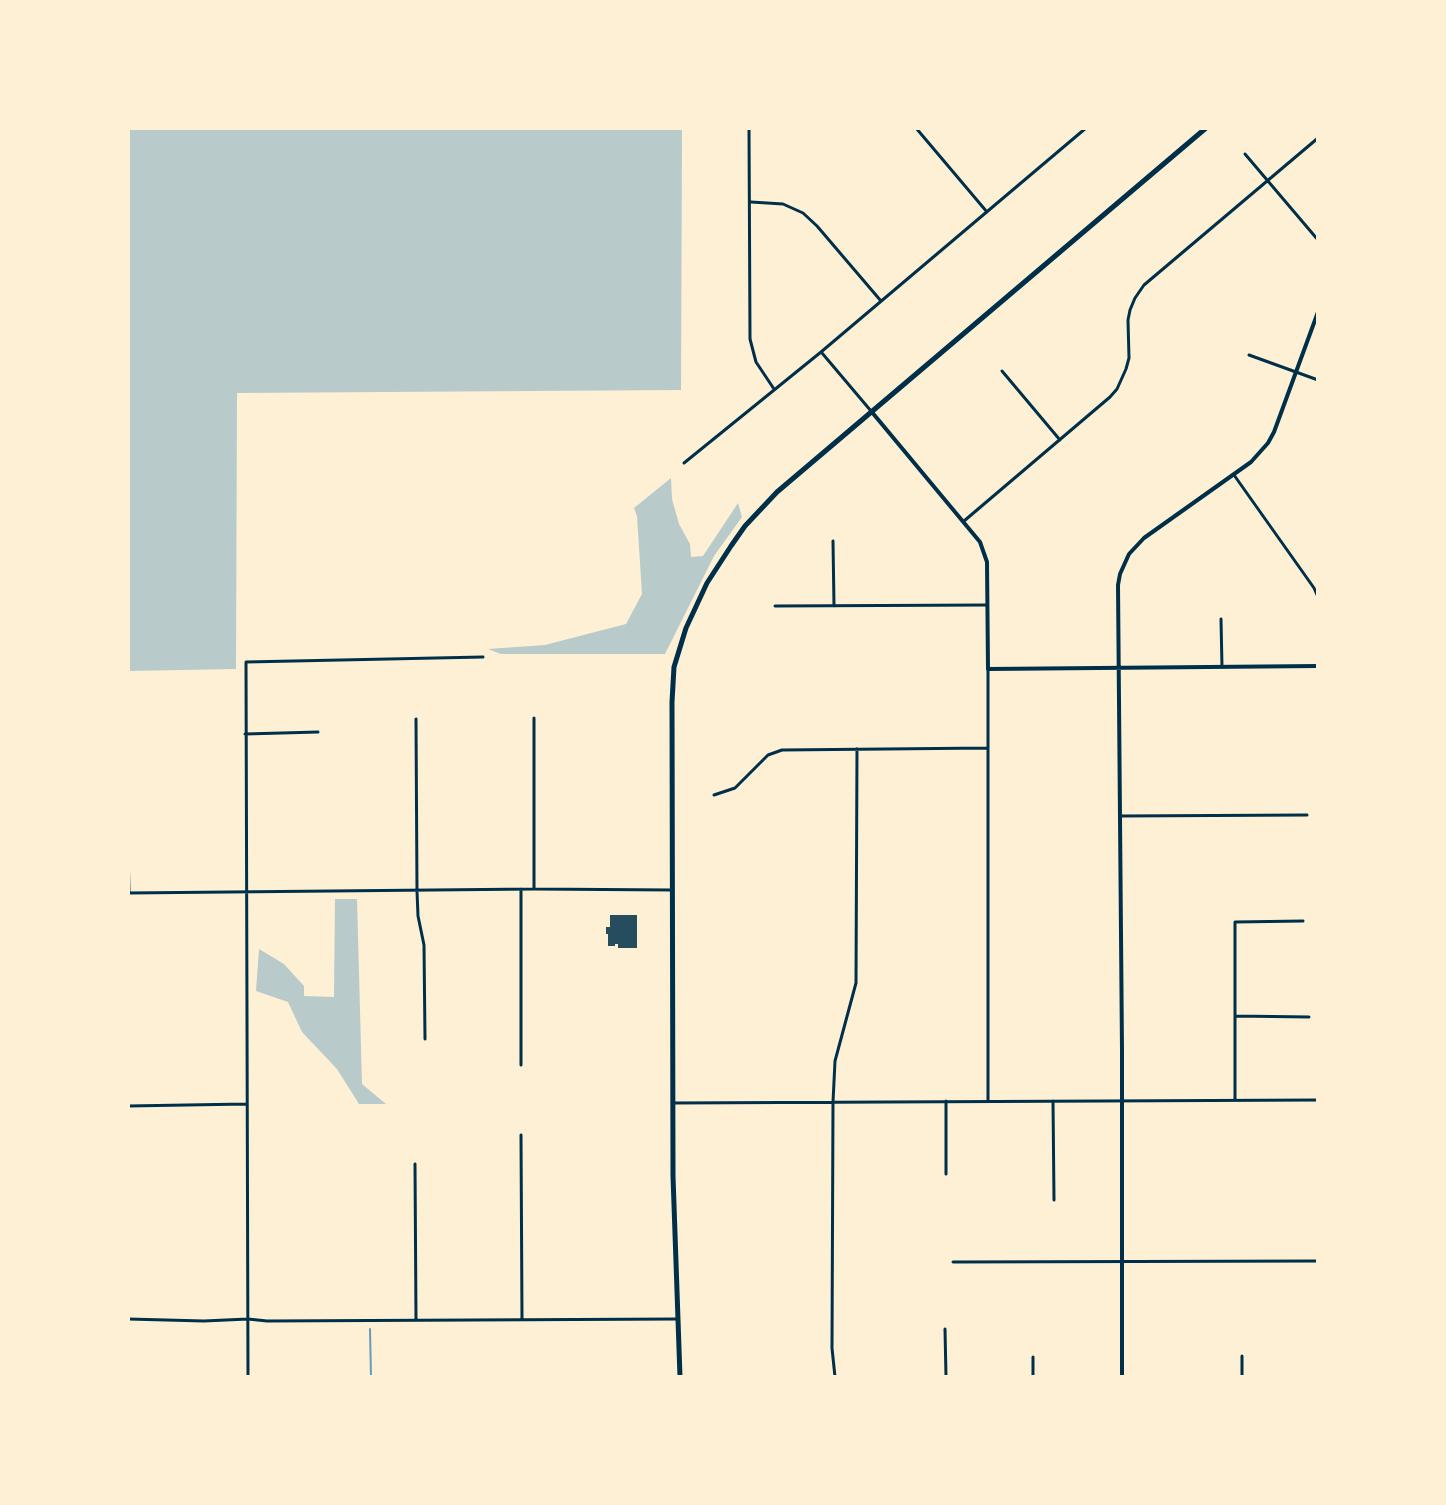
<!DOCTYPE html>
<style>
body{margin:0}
#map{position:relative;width:1446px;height:1505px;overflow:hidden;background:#fdf0d5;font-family:"Archivo Narrow",sans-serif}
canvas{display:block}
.frame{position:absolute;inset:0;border:130px solid #fdf0d5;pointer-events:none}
</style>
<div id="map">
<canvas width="1446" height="1505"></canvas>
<div class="frame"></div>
</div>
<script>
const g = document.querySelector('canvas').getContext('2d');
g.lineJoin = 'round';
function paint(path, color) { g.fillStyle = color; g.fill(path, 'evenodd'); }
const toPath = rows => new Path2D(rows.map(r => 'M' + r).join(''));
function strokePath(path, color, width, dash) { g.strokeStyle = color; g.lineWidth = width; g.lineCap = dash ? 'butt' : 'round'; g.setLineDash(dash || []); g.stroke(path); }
paint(toPath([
 [128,128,682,128,681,390,237,393,236,669,128,671],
 [671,478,672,499,679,524,690,544,691,557,703,556,738,503,742,517,714,556,665,654,501,654,488,649,545,645,626,624,642,594,637,516,634,508],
 [335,899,357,899,362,1084,386,1104,359,1104,337,1069,302,1032,288,1002,256,991,259,949,284,964,304,986,304,996,334,997]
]), '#b9caca');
strokePath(toPath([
 [370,1329,371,1377]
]), '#669bbc', 2);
paint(toPath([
 [610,915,637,915,637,948,618,948,618,944,615,944,615,946,608,946,608,934,606,934,606,927,610,927]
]), '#264d5e');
strokePath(toPath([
 [749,128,750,339,756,362,774,389],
 [916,128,987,212],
 [1245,154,1318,240],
 [751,202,783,204,803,213,817,226,881,301],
 [822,353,871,411],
 [1249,355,1318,380],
 [1002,371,1060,440],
 [684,463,821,352,1086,128],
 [1234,475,1314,588,1318,597],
 [964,521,1110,397,1117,389,1126,369,1129,358,1128,320,1130,310,1135,298,1144,285,1318,138],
 [833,541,834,606],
 [775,606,987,605],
 [1221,619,1222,667],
 [988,669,988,1101],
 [534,718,534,889],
 [416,719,417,891,418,916,424,945,425,1039],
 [245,734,318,732],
 [714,795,735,788,768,755,782,750,988,748],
 [1120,816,1307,815],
 [128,846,129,893],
 [521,889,521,1065],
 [128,893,534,889,672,890],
 [1235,1016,1309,1017],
 [1235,1100,1235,922,1303,921],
 [946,1101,946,1174],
 [1053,1101,1054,1200],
 [673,1103,1318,1100],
 [128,1106,246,1104],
 [521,1135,522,1319],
 [415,1164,416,1320],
 [953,1262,1318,1261],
 [128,1319,204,1321,248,1319,267,1321,678,1319],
 [945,1329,946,1377],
 [1242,1356,1242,1377],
 [248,1377,246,662,483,657],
 [835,1377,832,1348,833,1102,835,1061,856,983,857,749],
 [1033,1377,1033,1357]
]), '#003049', 3);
strokePath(toPath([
 [871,411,980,542,987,562,988,669,1318,666],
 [1122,1377,1122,1050,1118,585,1120,574,1129,554,1144,538,1251,462,1268,443,1274,432,1318,312]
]), '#003049', 4);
strokePath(toPath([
 [680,1377,673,1176,672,702,674,667,686,628,707,583,731,546,745,526,777,492,1206,128]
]), '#003049', 5);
</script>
